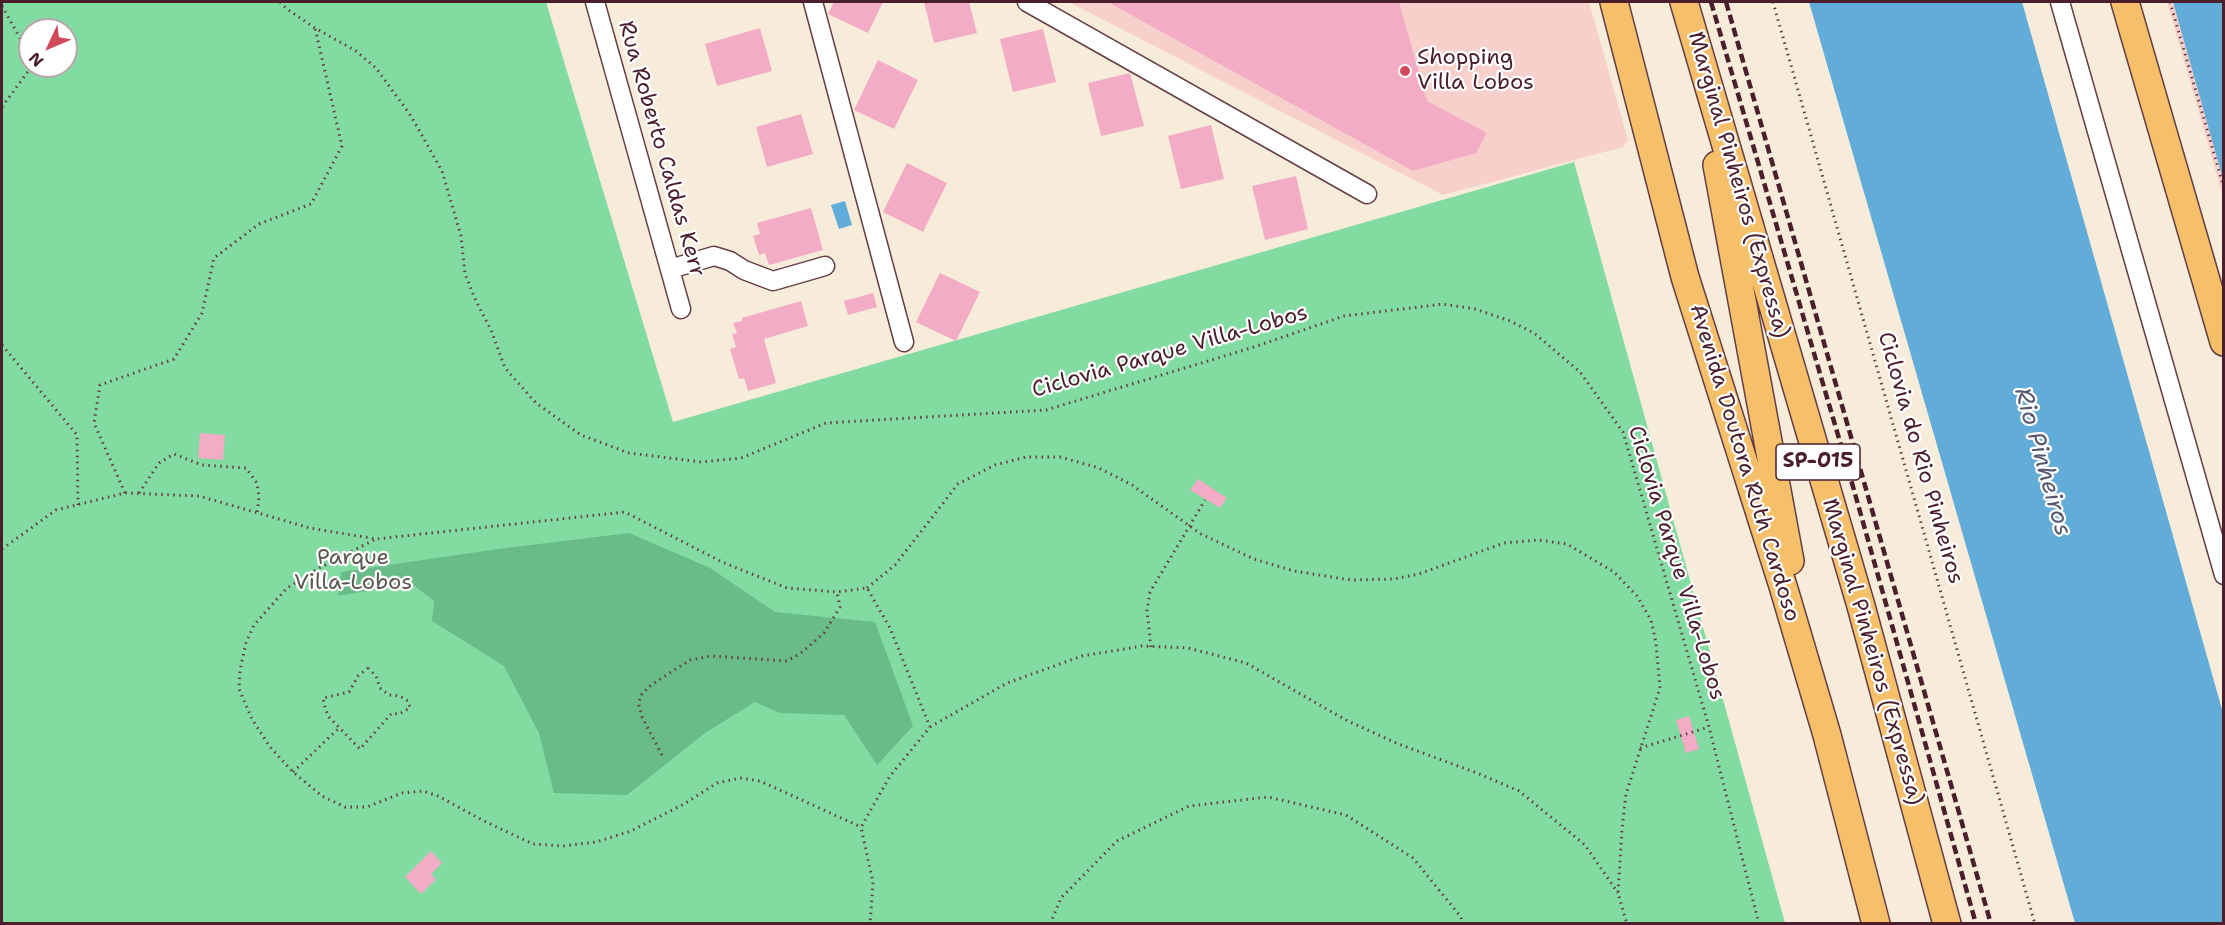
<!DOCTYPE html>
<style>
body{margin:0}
#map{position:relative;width:2225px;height:925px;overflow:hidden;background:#f7ebd9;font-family:"Shantell Sans",sans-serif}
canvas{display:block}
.frame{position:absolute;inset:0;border:3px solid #4a1f2b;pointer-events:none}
.north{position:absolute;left:18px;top:18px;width:60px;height:60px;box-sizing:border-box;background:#fff;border:2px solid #b7a5aa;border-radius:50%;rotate:226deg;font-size:16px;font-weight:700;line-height:24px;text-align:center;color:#4a1f2b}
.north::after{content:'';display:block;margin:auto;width:21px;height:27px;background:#d1495b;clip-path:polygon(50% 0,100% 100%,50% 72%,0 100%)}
</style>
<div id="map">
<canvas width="2225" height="925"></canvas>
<div class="frame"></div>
<div class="north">N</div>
</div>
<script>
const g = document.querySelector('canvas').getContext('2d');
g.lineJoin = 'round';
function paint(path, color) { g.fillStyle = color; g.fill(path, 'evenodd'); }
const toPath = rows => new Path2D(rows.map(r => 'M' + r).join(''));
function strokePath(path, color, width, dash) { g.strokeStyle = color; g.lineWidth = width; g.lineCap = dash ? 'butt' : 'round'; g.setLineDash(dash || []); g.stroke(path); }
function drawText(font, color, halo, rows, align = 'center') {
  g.font = font + ' "Shantell Sans",sans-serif'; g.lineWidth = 4.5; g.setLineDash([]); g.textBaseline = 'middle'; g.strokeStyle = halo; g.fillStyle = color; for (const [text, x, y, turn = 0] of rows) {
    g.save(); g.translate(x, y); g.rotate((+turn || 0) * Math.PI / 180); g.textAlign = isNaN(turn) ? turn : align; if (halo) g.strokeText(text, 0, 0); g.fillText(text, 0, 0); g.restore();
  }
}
paint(toPath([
 [1069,2,1589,2,1628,140,1623,147,1443,195],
 [2167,2,2223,2,2223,197,2202,123]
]), '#f7d0cc');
paint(toPath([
 [2,2,546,2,673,422,1574,162,1785,923,2,924],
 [30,30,66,30,66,66,30,66]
]), '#82dba1');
paint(toPath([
 [629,533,710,568,775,612,875,622,913,726,877,765,844,715,780,713,755,702,705,733,627,795,554,793,539,733,504,666,432,621,434,601,411,583,338,596,341,572,498,549]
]), '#69bb87');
paint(toPath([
 [1809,2,2022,2,2223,713,2223,923,2075,923],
 [2173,2,2223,2,2223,179],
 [845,201,852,225,839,229,831,205]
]), '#62acda');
paint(toPath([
 [834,2,883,2,868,33,828,14],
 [924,2,969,2,977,33,934,43],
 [1108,2,1399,2,1427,101,1487,133,1476,153,1413,171],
 [760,28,772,71,717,86,705,44],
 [1043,29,1056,82,1013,92,1000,39],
 [878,60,918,80,894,129,854,110],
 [1130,73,1144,126,1101,136,1088,83],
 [801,114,813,154,767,167,756,127],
 [1211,125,1224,179,1181,189,1168,136],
 [907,163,947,183,923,232,883,212],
 [1296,176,1308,229,1265,240,1252,186],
 [811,208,823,250,769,265,765,253,759,255,753,236,760,234,757,223],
 [940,273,980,292,956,341,916,322],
 [873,293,877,307,848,315,844,301],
 [801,301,808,326,764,339,776,383,748,391,744,378,739,379,730,349,736,347,732,334,737,333,733,323,742,321,742,318],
 [200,433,225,435,223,460,198,458],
 [1198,479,1227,498,1220,508,1190,490],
 [1689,716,1699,749,1686,753,1676,720],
 [431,851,442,863,431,874,436,879,421,894,405,877]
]), '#f2acc5');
const minor = toPath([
 [595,2,681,309],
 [813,2,904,342],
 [1027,2,1367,194],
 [2060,2,2224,575],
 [670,269,714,256,730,261,744,270,773,281,825,266]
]);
const highway = toPath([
 [1614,2,1685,277,1783,586,1827,735,1876,924],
 [1684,2,1861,606,1947,924],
 [2125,2,2224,342],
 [1717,165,1790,561]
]);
strokePath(minor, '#643e45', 21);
strokePath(highway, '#643e45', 30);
strokePath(toPath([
 [280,2,287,9,315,28,356,51,376,68,411,116,442,171,461,236,465,274,476,301,491,330,505,368,536,403,581,435,629,453,701,462,741,458,826,423,1046,410,1251,348,1344,316,1410,308,1442,304,1475,309,1510,321,1534,333,1580,372,1623,432,1709,727,1759,924],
 [1773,2,2035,924],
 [2170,2,2224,188],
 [2,6,30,56],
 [2,107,32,66],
 [2,345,77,435,78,505],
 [125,493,94,423,100,385,174,359,202,313,214,258,259,224,311,204,342,146,315,28],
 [139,493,159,463,174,454,202,465,246,468,257,483,259,497,257,513],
 [374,540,319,568,287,588,254,625,246,643,240,670,239,689,252,719,270,747,293,772,322,796,345,807,367,807,402,793,423,791,438,796,486,822,533,844,563,846,596,842,631,831,684,804,717,783,740,778,760,781,861,827],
 [2,549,56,510,125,493,199,496,310,528,376,539,625,512,722,562,787,588,837,592,867,588,890,628,930,727,890,776,861,827,873,882,870,924],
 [867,588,895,565,958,484,995,465,1026,457,1060,457,1099,468,1132,485,1201,534,1254,559,1294,571,1351,580,1394,579,1419,574,1504,543,1538,540,1567,544,1614,572,1637,596,1651,620,1656,643,1660,688,1626,794,1622,829,1618,893,1627,924],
 [1151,647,1147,610,1150,592,1205,500],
 [368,668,376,676,380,688,389,695,400,696,408,701,410,708,399,714,392,713,360,749,329,717,325,708,323,698,349,692,358,676,368,668],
 [930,727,1007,683,1082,656,1142,646,1188,648,1246,663,1346,720,1396,743,1477,773,1519,791,1585,845,1618,893],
 [1640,748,1709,727],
 [662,755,642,717,639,705,640,696,651,685,690,660,711,656,787,661,801,653,824,633,840,607,837,592],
 [293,772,339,728],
 [2,923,2,924],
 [1050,924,1061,898,1117,841,1189,806,1268,797,1346,815,1413,858,1461,917,1463,924]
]), '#643e45', 3, [1.5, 4.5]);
strokePath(minor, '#fff', 18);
strokePath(highway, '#f6c06b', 27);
strokePath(toPath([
 [1711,2,1850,476,1976,924],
 [1726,2,1991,924]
]), '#4a1f2b', 4.5, [9, 4.5]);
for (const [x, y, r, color] of [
 [1405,71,6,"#d1495b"]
]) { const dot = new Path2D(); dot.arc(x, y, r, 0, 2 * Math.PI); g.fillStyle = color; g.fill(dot); strokePath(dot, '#fff', 2); }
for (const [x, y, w] of [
 [1818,462,84]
]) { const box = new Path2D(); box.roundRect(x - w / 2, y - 18, w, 36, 4.5); g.fillStyle = '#fff'; g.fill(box); strokePath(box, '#4a1f2b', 1.5); }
drawText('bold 21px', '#4a1f2b', null, [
 ["SP-015",1818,462]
]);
drawText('22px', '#4a1f2b', '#fff', [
 ["Shopping",1417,58],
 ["Villa Lobos",1417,83]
], 'left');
drawText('22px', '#4a1f2b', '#fff', [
 ["Rua Roberto Caldas Kerr",661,149,74],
 ["Marginal Pinheiros (Expressa)",1738,185,74],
 ["Ciclovia Parque Villa-Lobos",1170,352,-16],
 ["Ciclovia do Rio Pinheiros",1920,458,74],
 ["Avenida Doutora Ruth Cardoso",1744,463,73],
 ["Ciclovia Parque Villa-Lobos",1676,563,73],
 ["Marginal Pinheiros (Expressa)",1872,652,74]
]);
drawText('22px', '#5b574e', '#fff', [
 ["Parque",353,558],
 ["Villa-Lobos",353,583]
]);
drawText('italic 24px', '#545771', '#fff', [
 ["Rio Pinheiros",2042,462,74]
]);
</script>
